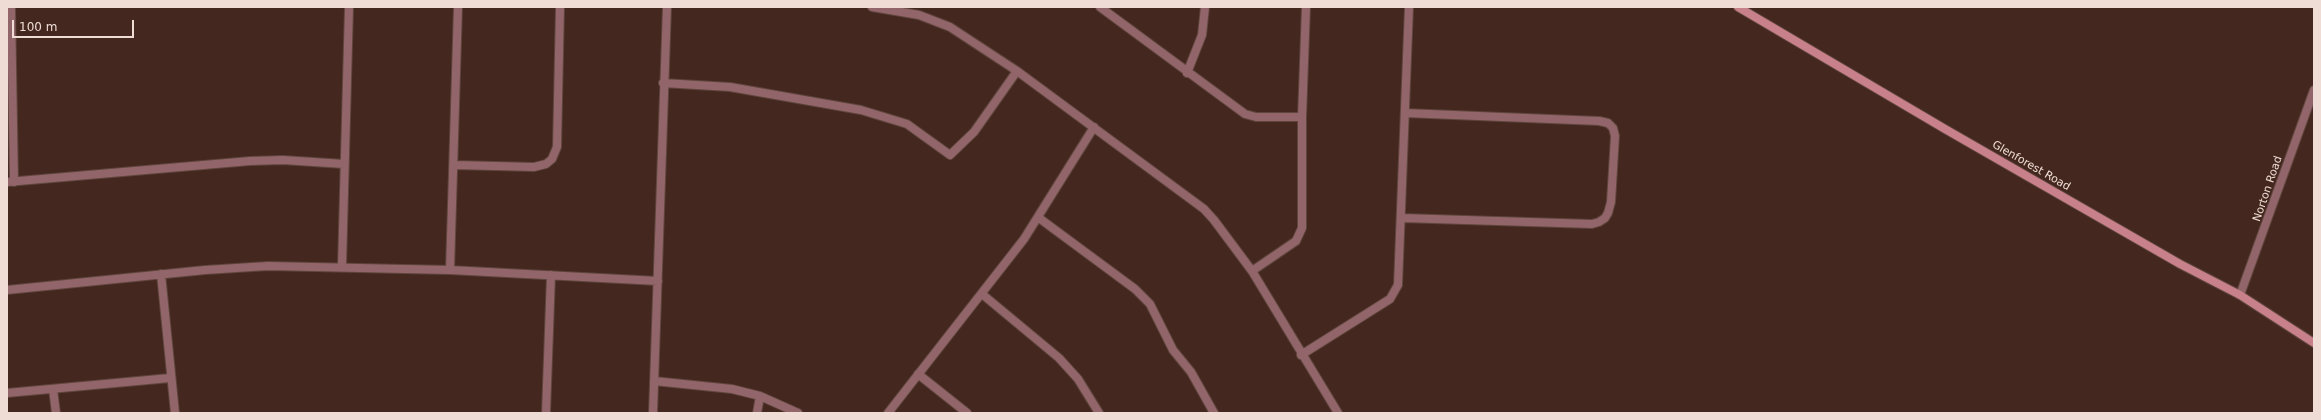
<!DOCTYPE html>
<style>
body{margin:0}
#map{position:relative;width:2321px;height:420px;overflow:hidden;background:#44281f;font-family:"DejaVu Sans",sans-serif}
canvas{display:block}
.frame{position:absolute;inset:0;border:8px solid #eedcd5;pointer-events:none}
.scale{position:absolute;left:12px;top:20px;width:122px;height:18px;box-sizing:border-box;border:2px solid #eedcd5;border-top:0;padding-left:5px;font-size:12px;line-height:14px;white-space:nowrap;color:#eedcd5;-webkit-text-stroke:3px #44281f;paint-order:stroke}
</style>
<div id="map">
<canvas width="2321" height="420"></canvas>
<div class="frame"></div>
<div class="scale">100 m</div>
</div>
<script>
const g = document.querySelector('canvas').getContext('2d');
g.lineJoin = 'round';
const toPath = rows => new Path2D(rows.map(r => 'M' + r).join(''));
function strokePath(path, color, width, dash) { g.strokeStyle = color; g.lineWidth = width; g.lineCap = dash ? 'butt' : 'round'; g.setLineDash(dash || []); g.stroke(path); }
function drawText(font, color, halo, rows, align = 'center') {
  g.font = font + ' "DejaVu Sans",sans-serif'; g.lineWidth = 3; g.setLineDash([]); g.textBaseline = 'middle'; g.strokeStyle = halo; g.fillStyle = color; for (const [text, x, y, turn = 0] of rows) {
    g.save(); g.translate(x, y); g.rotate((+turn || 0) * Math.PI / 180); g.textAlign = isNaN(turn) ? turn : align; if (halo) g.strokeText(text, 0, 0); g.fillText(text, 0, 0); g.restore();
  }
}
const street = toPath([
 [11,7,14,182],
 [872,7,919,15,950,27,1017,71,1204,209,1214,220,1252,271,1338,413],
 [1100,7,1245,114,1256,117,1302,117],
 [1187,73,1202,35,1205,7],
 [663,83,730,87,861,110,907,124,950,155,974,132,1017,71],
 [454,165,534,167,546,164,552,159,557,147,560,7],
 [7,182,250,161,283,160,344,164],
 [1039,218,1135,289,1150,304,1173,350,1191,372,1214,413],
 [1402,218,1592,224,1599,222,1605,218,1608,213,1611,202,1615,136,1613,128,1608,123,1599,121,1405,113],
 [342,266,349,7],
 [450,270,458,7],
 [1252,271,1296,241,1302,228,1302,117,1306,7],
 [161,274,175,413],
 [7,290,205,270,268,266,450,270,658,281],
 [982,294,1059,358,1078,379,1099,413],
 [2240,295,2314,90],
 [1301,355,1390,299,1398,285,1409,7],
 [918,374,967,413],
 [654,381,732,389,760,396,798,413],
 [53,389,56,413],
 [7,393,170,378],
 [546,413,551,275],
 [653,413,667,7],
 [757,413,760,396],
 [888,413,1024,239,1094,127]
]);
const secondary = toPath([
 [1738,7,1945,129,2180,264,2240,295,2314,343]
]);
strokePath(street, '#5f453c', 10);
strokePath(secondary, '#5f453c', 10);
strokePath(street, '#92656a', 8);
strokePath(secondary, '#c8818b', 8);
drawText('11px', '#eedcd5', '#44281f', [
 ["Glenforest Road",2031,166,30],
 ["Norton Road",2268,189,-71]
]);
</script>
